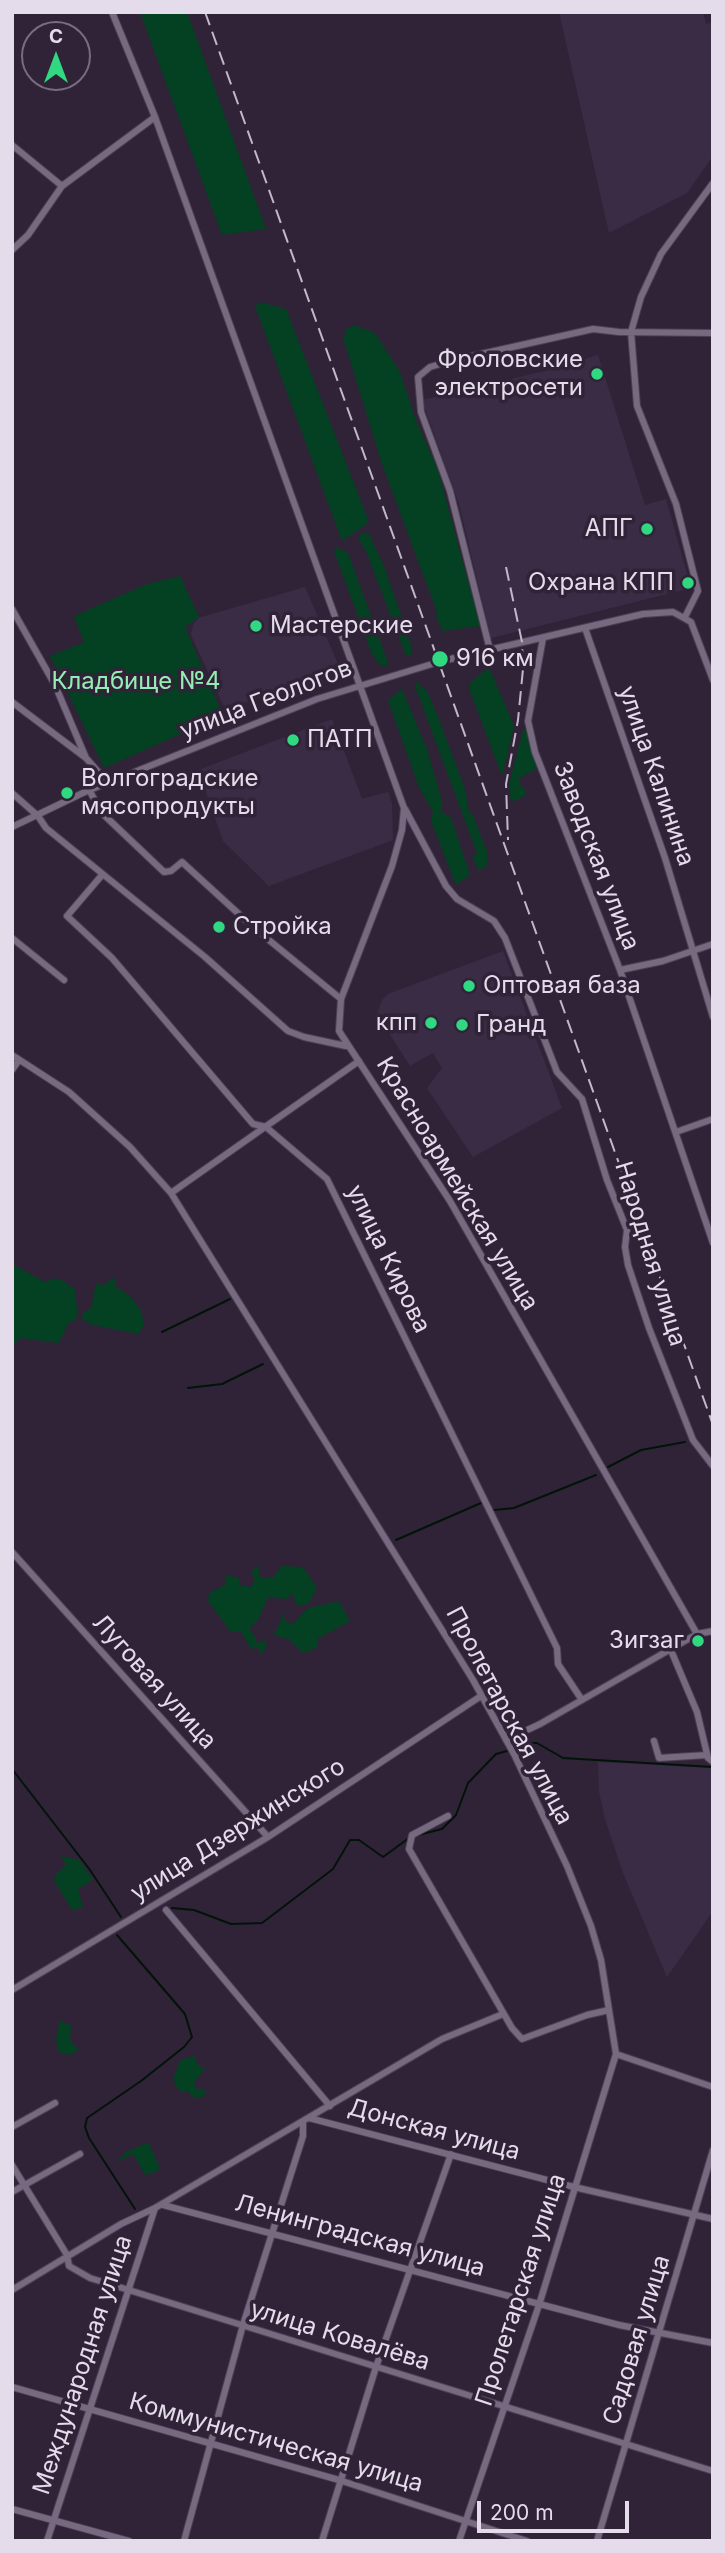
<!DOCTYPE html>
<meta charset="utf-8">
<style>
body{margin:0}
#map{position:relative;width:725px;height:2553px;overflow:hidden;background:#302338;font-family:Inter,sans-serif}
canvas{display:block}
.frame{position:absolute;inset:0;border:14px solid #e4dcea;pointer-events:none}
.north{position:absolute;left:21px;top:21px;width:70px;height:70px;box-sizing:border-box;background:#302338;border:2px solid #786d7f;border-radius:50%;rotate:0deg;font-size:19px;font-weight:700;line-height:28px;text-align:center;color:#e4dcea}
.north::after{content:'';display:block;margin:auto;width:24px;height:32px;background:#31d882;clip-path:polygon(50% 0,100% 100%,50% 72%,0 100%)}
.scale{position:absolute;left:477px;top:2501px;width:152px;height:32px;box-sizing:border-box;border:4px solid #e4dcea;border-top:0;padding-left:9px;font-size:21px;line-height:24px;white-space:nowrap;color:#e4dcea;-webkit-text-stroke:5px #302338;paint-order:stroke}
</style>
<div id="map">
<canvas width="725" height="2553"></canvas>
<div class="frame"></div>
<div class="north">С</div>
<div class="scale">200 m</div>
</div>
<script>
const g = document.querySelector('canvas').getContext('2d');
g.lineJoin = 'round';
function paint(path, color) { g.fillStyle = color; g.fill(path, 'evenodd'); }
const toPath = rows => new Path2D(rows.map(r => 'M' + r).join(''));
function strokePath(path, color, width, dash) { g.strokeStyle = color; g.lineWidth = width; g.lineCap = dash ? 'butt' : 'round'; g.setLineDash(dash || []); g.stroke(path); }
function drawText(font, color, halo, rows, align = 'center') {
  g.font = font + ' Inter,sans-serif'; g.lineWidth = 7; g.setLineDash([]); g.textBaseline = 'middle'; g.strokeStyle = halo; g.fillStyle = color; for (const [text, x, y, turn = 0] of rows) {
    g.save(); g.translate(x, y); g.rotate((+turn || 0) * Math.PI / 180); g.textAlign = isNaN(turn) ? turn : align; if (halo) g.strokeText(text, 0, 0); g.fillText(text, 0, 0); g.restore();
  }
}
paint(toPath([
 [559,12,703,12,706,24,713,22,713,156,687,193,609,233],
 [598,355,645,505,666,499,691,588,491,638,459,504,422,400,545,371],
 [305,587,341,671,225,709,191,635,193,625,198,618],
 [332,719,362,799,388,792,392,803,393,840,269,886,223,841,198,770],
 [503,951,562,1108,473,1157,427,1088,442,1068,433,1053,410,1066,377,1014,382,1000,388,994],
 [598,1762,713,1768,713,1911,667,1977,623,1873,605,1819,599,1792]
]), '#3b2c45');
paint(toPath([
 [140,12,187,12,266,229,222,235],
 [260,302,286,309,369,522,342,541,255,306],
 [354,325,375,333,400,372,416,421,438,470,480,626,443,631,436,617,437,612,382,464,344,341,345,330],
 [362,532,369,534,384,566,412,647,411,655,407,656,404,651,366,551,358,538],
 [336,547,348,553,389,665,381,666,372,655,334,551],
 [180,576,199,617,185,627,223,715,104,768,50,656,84,642,74,616,147,584],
 [489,667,514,726,502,776,470,691,470,683],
 [416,682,427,691,439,719,465,789,469,812,473,815,487,852,487,865,479,871,472,856,477,853,416,689],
 [402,689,427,749,442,802,442,812,451,818,470,875,456,885,431,821,433,812,418,785,388,700],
 [524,727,532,745,537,768,520,778,519,783,526,791,525,796,511,802,509,784],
 [12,1264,45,1282,53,1278,64,1281,75,1290,78,1317,68,1324,59,1343,21,1338,12,1346],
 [114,1277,116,1287,130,1296,141,1310,144,1324,139,1334,92,1325,82,1319,83,1313,91,1308,96,1284,104,1285],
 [258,1565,260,1578,273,1577,282,1566,303,1567,317,1588,309,1603,300,1606,295,1603,293,1593,286,1599,268,1597,258,1620,250,1627,251,1633,256,1636,256,1643,263,1640,267,1645,260,1656,259,1648,251,1649,241,1632,230,1631,208,1601,209,1593,225,1585,225,1575,239,1578,240,1585,251,1587,255,1580,251,1572],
 [339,1601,350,1621,317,1639,318,1647,303,1653,290,1640,273,1634,280,1624,282,1611,284,1619,292,1625,308,1608],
 [61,1856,79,1860,93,1880,78,1889,83,1907,77,1909,72,1910,55,1882,54,1877,66,1865],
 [60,2020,71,2026,70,2040,79,2050,69,2055,58,2051,56,2040],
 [195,2056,197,2065,205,2068,194,2083,197,2090,206,2090,204,2096,198,2098,191,2096,189,2091,180,2092,173,2080,180,2060],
 [148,2142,159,2166,158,2171,145,2175,133,2154,117,2162,126,2152]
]), '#034122');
strokePath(toPath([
 [162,1332,230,1299],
 [188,1388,222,1384,263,1364],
 [608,1467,641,1450,685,1442],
 [494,1510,514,1508,596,1475],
 [396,1540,481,1503],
 [516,1749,525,1743,537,1743,563,1758,713,1767],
 [12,1769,90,1870,121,1917],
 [418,1835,442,1829,456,1815,468,1783,496,1754,507,1751],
 [172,1908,194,1910,231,1924,262,1923,333,1869,350,1840,359,1840,383,1857,409,1838],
 [117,1935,185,2014,192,2037,184,2047,141,2081,87,2118,85,2127,89,2138,135,2209]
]), '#021308', 2);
const minor = toPath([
 [112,12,155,117,404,808,402,830,392,866,341,999,339,1031,450,1201,697,1634],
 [12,145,62,186],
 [12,250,28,235,62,186,155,117],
 [12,609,55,685,86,758],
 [685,617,698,591,676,504,637,406,631,332,641,297,661,254,713,183],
 [585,628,665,858,713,1017],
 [543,638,528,721,535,752,620,970,713,1243],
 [490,650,450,491,421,412,418,377,430,367,450,361,593,329,619,332,713,333],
 [12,702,86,758,108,783],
 [89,790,103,814,164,872,171,871,182,862,253,927,341,999],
 [12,793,38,816,46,828,205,957,288,1031,304,1037,346,1046],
 [405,809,446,886,457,899,494,921,505,938,557,1072,582,1099,607,1180,627,1230,625,1247,628,1265,649,1328,693,1440,713,1466],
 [12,827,87,791,317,699,442,661,643,614,673,612,691,622,713,680],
 [102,875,67,916,112,958,253,1124,266,1127,327,1179,557,1648,558,1664,582,1700],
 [12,938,64,980],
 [620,970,663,961,713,944],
 [12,1055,69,1092,130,1147,171,1193,473,1680,514,1754,567,1866,591,1926,601,1960,616,2054,539,2305,459,2541],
 [12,1070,19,1060],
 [676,1132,713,1119],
 [171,1193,359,1061],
 [12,1552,268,1837],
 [670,1648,697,1712,708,1758,713,1762],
 [506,1740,540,1724,697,1634,713,1631],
 [654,1741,659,1758,707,1755],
 [448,1816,412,1835,409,1849,512,2028,522,2039,587,2015,609,2010],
 [166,1910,330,2106],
 [12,1990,268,1837,481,1696],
 [616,2054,713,2087],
 [309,2118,574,2187,713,2219],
 [12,2127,55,2103],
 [12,2165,67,2255,69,2266,90,2278,713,2471],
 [12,2192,80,2154],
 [163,2205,619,2325,713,2343],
 [12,2290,121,2224,155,2208],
 [12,2387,339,2480,527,2541],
 [12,2509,129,2541],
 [47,2541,155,2208,442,2039,503,2014],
 [184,2541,243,2325,303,2136,303,2121],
 [322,2541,376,2367,451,2154],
 [597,2541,713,2150]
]);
strokePath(minor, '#4d4154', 8);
strokePath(minor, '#766980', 6);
strokePath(toPath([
 [205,12,713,1425],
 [506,567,522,642,523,669,518,720,506,784,508,840]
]), '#c1b8c8', 2, [14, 7]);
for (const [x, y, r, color] of [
 [597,374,7,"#31d882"],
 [647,529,7,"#31d882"],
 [688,583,7,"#31d882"],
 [256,626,7,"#31d882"],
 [440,659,9,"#31d882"],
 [293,740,7,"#31d882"],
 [67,793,7,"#31d882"],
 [219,927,7,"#31d882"],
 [469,986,7,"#31d882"],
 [431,1023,7,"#31d882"],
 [462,1025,7,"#31d882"],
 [698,1641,7,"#31d882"]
]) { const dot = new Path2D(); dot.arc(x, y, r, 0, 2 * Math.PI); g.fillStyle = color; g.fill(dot); strokePath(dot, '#302338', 2.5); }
drawText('24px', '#e4dcea', '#302338', [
 ["Фроловские",583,360,"right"],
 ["электросети",583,388,"right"],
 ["АПГ",633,529,"right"],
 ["Охрана КПП",674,583,"right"],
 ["Мастерские",270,626],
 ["916 км",456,659],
 ["ПАТП",307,740],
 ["Волгоградские",81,779],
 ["мясопродукты",81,807],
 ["Стройка",233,927],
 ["Оптовая база",483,986],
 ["кпп",417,1023,"right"],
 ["Гранд",476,1025],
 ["Зигзаг",684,1641,"right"]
], 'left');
drawText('24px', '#95edb4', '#302338', [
 ["Кладбище №4",136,682]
]);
drawText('24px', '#e4dcea', '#302338', [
 ["улица Геологов",266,700,-21],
 ["улица Калинина",656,776,71],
 ["Заводская улица",596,856,69],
 ["Красноармейская улица",457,1184,59],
 ["Народная улица",650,1254,73],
 ["улица Кирова",388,1259,64],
 ["Луговая улица",154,1682,48],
 ["Пролетарская улица",509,1716,62],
 ["улица Дзержинского",238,1830,-32],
 ["Донская улица",434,2130,15],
 ["Ленинградская улица",360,2236,15],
 ["Пролетарская улица",521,2290,-72],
 ["улица Ковалёва",340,2336,17],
 ["Садовая улица",637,2340,-73],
 ["Международная улица",83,2365,-72],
 ["Коммунистическая улица",276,2443,16]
]);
</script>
